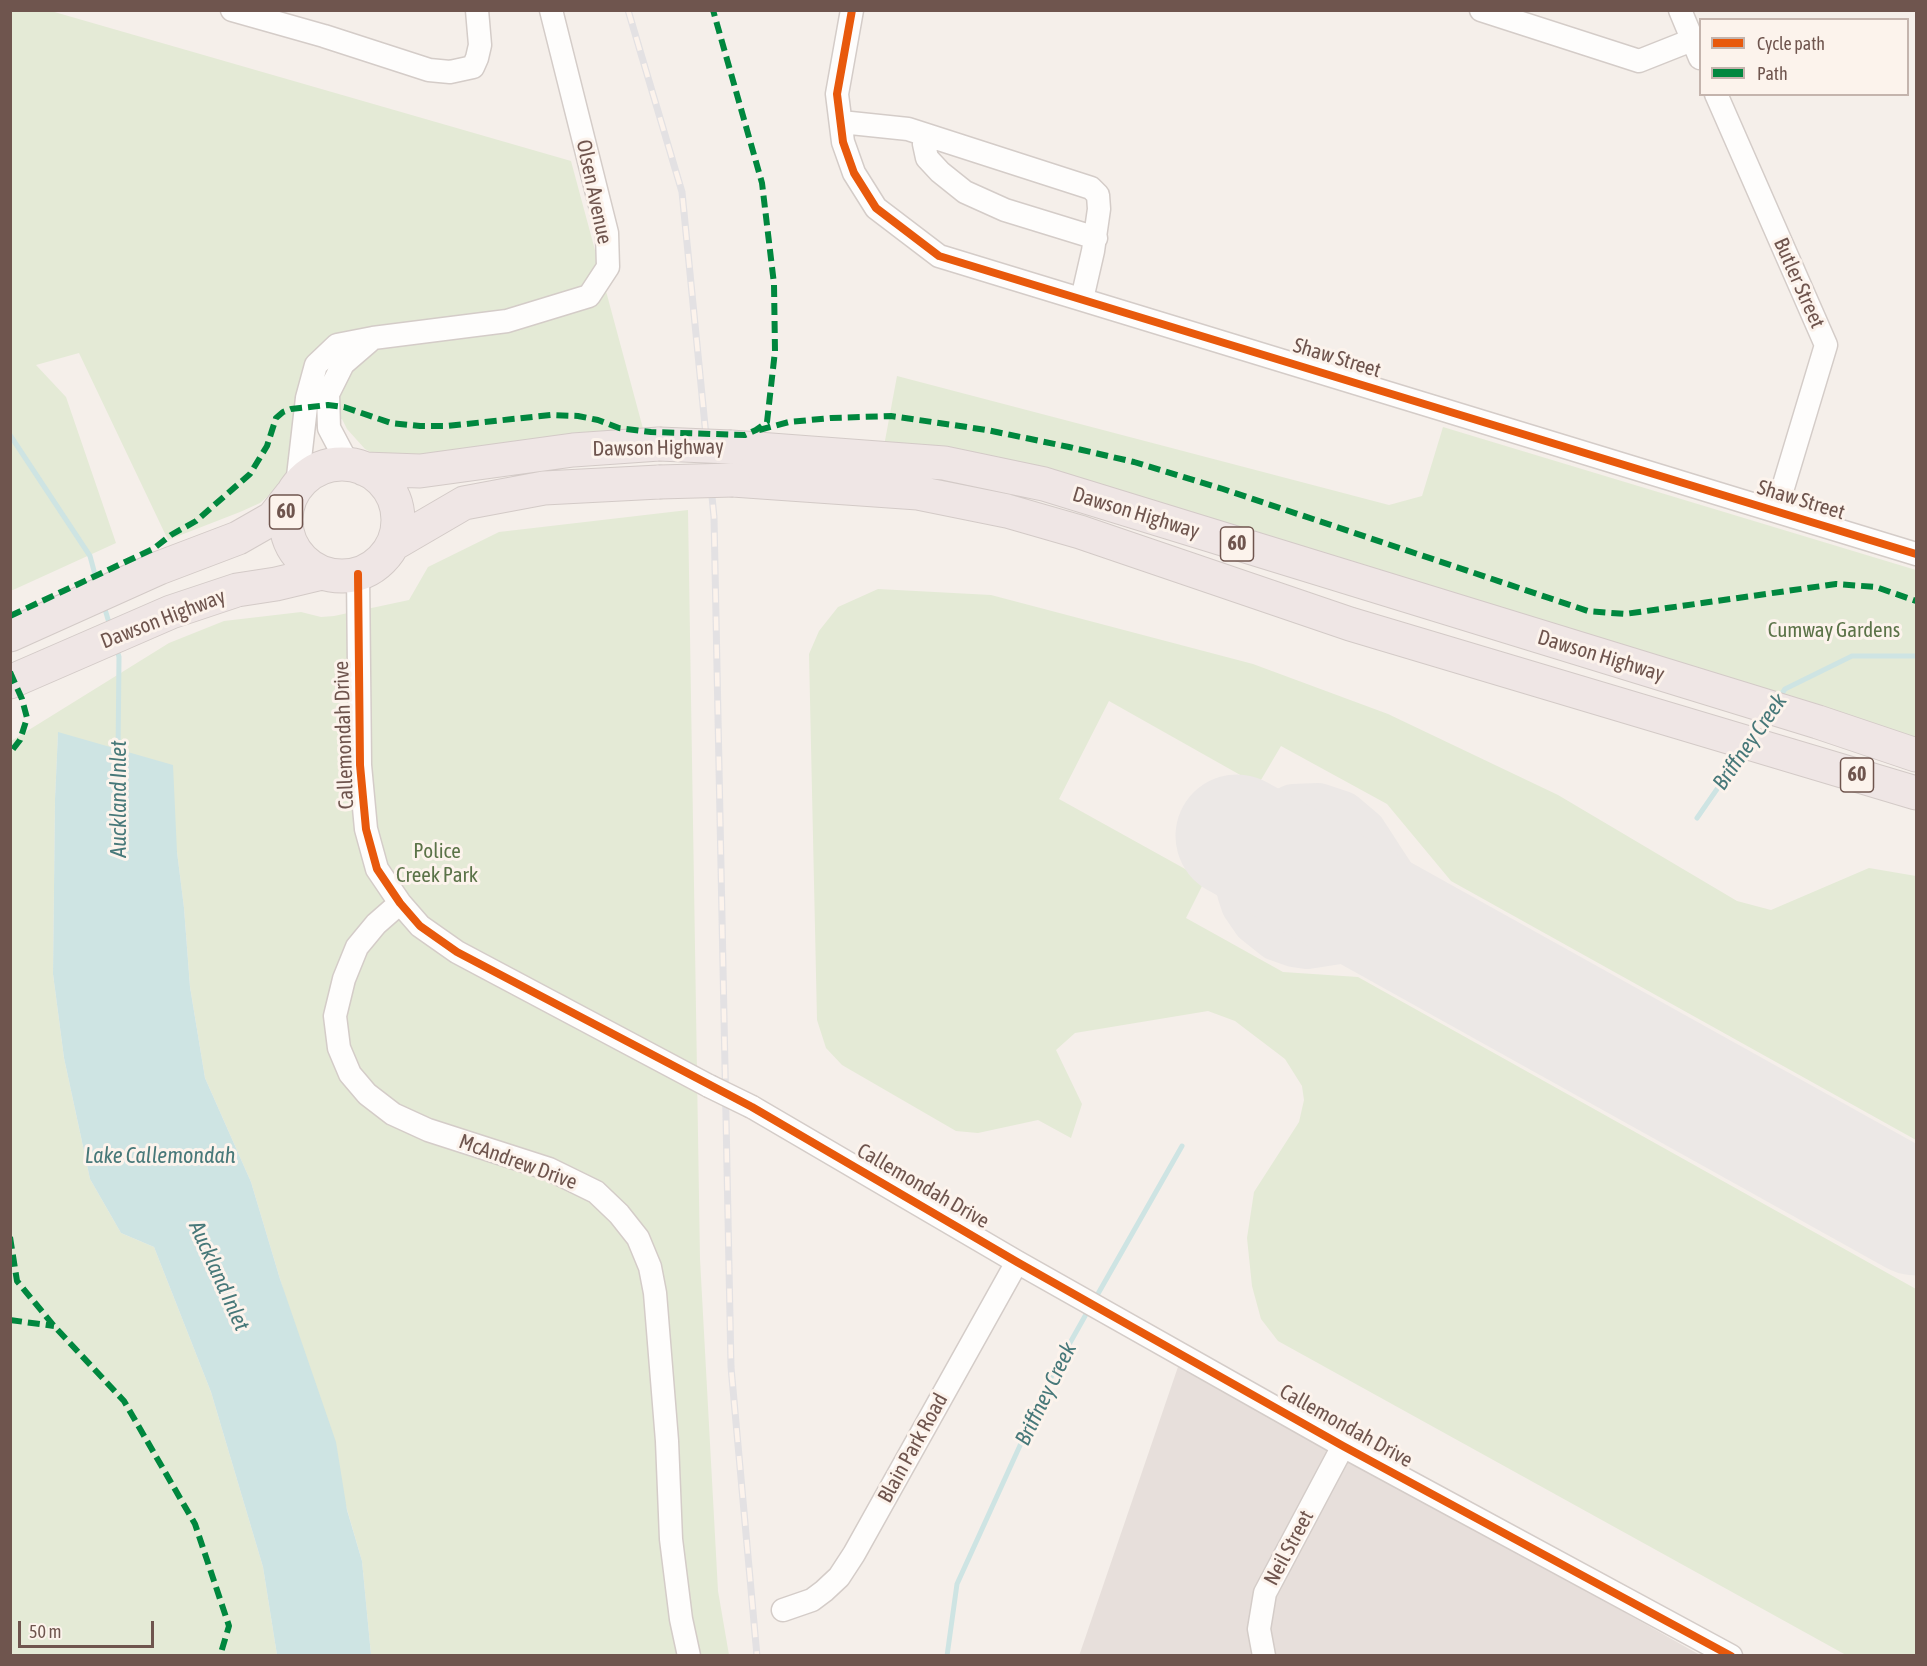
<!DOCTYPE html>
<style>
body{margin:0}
#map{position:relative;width:1927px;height:1666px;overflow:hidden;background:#f5efea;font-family:"Asap Condensed",sans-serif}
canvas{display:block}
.frame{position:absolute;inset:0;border:12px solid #6f554e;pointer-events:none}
.legend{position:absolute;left:1699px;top:18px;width:210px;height:78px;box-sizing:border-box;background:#fcf3ec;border:2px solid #c4b4ad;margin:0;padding:8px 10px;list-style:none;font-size:18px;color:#6f554e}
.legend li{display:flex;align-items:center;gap:12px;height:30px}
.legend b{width:30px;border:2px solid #c4b4ad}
.scale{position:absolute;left:18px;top:1621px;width:136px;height:27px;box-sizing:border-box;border:3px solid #6f554e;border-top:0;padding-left:8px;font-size:18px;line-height:21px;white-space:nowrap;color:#6f554e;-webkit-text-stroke:4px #fcf3ec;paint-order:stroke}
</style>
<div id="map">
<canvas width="1927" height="1666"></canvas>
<div class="frame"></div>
<ul class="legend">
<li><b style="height:8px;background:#e8590c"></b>Cycle path</li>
<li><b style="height:8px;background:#00873e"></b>Path</li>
</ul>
<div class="scale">50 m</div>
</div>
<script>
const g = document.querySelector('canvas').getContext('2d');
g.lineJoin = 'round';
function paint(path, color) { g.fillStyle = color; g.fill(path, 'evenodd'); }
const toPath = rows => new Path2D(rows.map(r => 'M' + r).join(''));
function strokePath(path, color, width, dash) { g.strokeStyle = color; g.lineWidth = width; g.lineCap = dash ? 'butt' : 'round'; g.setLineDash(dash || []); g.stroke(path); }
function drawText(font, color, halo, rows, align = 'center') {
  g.font = font + ' "Asap Condensed",sans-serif'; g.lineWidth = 6; g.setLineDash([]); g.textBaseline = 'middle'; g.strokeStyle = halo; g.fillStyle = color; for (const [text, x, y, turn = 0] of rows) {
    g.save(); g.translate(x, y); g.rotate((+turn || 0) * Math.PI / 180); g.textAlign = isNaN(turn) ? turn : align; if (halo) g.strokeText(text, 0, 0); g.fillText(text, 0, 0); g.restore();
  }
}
paint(toPath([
 [1180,1361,1700,1655,1079,1656]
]), '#e7dfdb');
paint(toPath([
 [10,11,51,11,571,161,645,436,476,455,376,455,365,449,347,429,342,419,296,426,291,467,282,484,267,497,260,503,240,512,168,540,79,353,36,365,66,397,116,543,13,590,11,590],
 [897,376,1389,505,1422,496,1443,427,1916,570,1916,743,884,446],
 [688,510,700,1259,718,1591,729,1655,371,1655,362,1561,280,1279,251,1182,205,1078,190,987,184,908,177,852,58,733,55,799,53,974,64,1058,90,1179,121,1233,154,1247,211,1392,263,1567,277,1655,11,1656,11,741,169,643,224,621,301,612,321,617,334,616,409,600,428,567,499,532],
 [878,589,991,595,1253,664,1388,714,1558,795,1737,901,1771,910,1869,868,1916,876,1916,1140,1451,881,1387,804,1281,746,1258,785,1109,701,1059,799,1205,880,1186,918,1283,972,1358,977,1916,1289,1916,1655,1846,1655,1278,1341,1261,1319,1252,1286,1247,1238,1254,1192,1299,1122,1304,1100,1302,1086,1285,1059,1235,1021,1208,1011,1075,1033,1056,1050,1082,1104,1071,1138,1038,1120,978,1133,956,1131,842,1065,826,1048,817,1020,809,654,819,631,838,607]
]), '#e4ead6');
paint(toPath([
 [58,732,173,765,177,852,184,908,190,987,205,1078,251,1182,280,1279,336,1442,347,1510,362,1561,371,1655,277,1655,263,1567,211,1392,154,1247,121,1233,90,1179,64,1058,53,974,55,799]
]), '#cee4e3');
strokePath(toPath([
 [10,435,90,556,97,582],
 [104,606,110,626],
 [116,646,119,657,118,756],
 [1779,698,1785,689,1852,656,1916,656],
 [1697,818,1742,753],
 [1095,1299,1182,1146],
 [947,1656,957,1584,1053,1373,1089,1309]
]), '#cee4e3', 5);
strokePath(toPath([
 [1436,947,1362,833,1342,816,1318,808,1293,809,1270,820,1252,837,1243,854,1240,867,1242,892,1246,904,1257,920,1277,936,1294,942,1307,944,1377,933,1402,934,1420,940,1521,994]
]), '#ece8e6', 50);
strokePath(toPath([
 [1237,836,1916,1214]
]), '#ece8e6', 123);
const minor = toPath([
 [232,10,324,36,429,70,450,72,473,67,477,58,480,45,477,10],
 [852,10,837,94,843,142,854,173,876,208,939,256,1916,554],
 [1481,10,1639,61,1692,40],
 [1680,10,1700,58],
 [1716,94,1826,345,1776,511],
 [841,122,908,129,1091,188,1098,195,1099,209,1093,251,1082,299],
 [925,135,924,144,927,158,940,172,965,192,1005,210,1096,238],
 [348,464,329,428,328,394,343,364,372,339],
 [297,485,307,398,316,365,337,345,373,338,507,321,589,296,608,267,607,233,551,10],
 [358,574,360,765,366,829,377,869,400,903,420,926,457,952,709,1086],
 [400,903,376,924,357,947,344,979,335,1016,339,1048,350,1074,367,1094,393,1114,428,1130,549,1169,596,1192,619,1214,638,1238,650,1267,655,1293,667,1441,671,1539,681,1619,689,1656],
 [752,1107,1017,1262,1343,1446,1731,1656],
 [783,1610,812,1600,824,1591,839,1577,854,1554,1017,1262],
 [1264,1656,1259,1629,1265,1593,1343,1446]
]);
const highway = toPath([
 [731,447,944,463,1044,484,1818,722,1916,755],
 '286 520a56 56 0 1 1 112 0a56 56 0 1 1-112 0Z',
 [364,469,420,471,573,450,659,444],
 [733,480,918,493,1007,511,1080,532,1350,624,1916,793],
 [392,545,464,503,544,488,659,482],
 [10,635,159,568,238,538,273,518,291,495],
 [10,682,171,612,237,590,276,584,322,573]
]);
strokePath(minor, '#d4ccc8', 25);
strokePath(highway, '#d3cac7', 35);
strokePath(minor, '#fefdfc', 22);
strokePath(highway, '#efe6e5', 33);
const rail = toPath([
 [628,10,682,192,714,517,731,1367,757,1656]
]);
strokePath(rail, '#e3e1e3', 7);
strokePath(rail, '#fcf3ec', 4.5, [14]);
const minorBridge = toPath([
 [709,1086,752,1107]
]);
const highwayBridge = toPath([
 [659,444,731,447],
 [659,482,733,480]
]);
strokePath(minorBridge, '#d4ccc8', 25, []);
strokePath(highwayBridge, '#d3cac7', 35, []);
strokePath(minorBridge, '#fefdfc', 22);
strokePath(highwayBridge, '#efe6e5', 33);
strokePath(toPath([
 [759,430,789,422,831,418,891,416,987,430,1069,447,1134,462,1223,489,1588,611,1625,614,1836,584,1876,587,1916,601],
 [10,616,153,549,171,535,196,521,250,474,267,446,276,418,283,412,291,409,328,405,344,407,391,423,420,426,447,426,551,415,578,416,598,420,619,428,651,432,745,435,756,430,767,422,775,351,774,284,762,183,713,10],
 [10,672,22,699,27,718,20,740,10,753],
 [10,1237,17,1281,54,1326,124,1401,195,1524,229,1626,220,1656],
 [10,1320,54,1326]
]), '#00873e', 6, [12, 6]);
strokePath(toPath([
 [852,10,837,94,843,142,854,173,876,208,939,256,1916,554],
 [358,574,360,765,366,829,377,869,400,903,420,926,457,952,752,1107,1017,1262,1343,1446,1731,1656]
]), '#e8590c', 8);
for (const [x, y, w] of [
 [286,512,33],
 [1237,544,33],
 [1857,775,33]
]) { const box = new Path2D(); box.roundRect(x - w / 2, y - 17, w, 34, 4.5); g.fillStyle = '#fcf3ec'; g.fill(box); strokePath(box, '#6f554e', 1.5); }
drawText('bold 20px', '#6f554e', null, [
 ["60",286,512],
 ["60",1237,544],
 ["60",1857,775]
]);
drawText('21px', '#6f554e', '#fcf3ec', [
 ["Olsen Avenue",594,192,78],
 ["Butler Street",1799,283,66],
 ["Shaw Street",1337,358,17],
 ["Dawson Highway",658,448,-1],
 ["Shaw Street",1801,500,17],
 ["Dawson Highway",1136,513,17],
 ["Dawson Highway",163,619,-21],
 ["Dawson Highway",1601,656,17],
 ["Callemondah Drive",344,735,-92],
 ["McAndrew Drive",518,1162,20],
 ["Callemondah Drive",923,1186,30],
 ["Callemondah Drive",1346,1426,29],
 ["Blain Park Road",913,1448,-61],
 ["Neil Street",1289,1548,-62]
]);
drawText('21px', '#5b7348', '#fcf3ec', [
 ["Cumway Gardens",1834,630],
 ["Police",437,851],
 ["Creek Park",437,875]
]);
drawText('italic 22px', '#477879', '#fcf3ec', [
 ["Briffney Creek",1750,742,-55],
 ["Auckland Inlet",119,799,-90],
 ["Lake Callemondah",160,1156],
 ["Auckland Inlet",219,1276,66],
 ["Briffney Creek",1046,1394,-64]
]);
</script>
